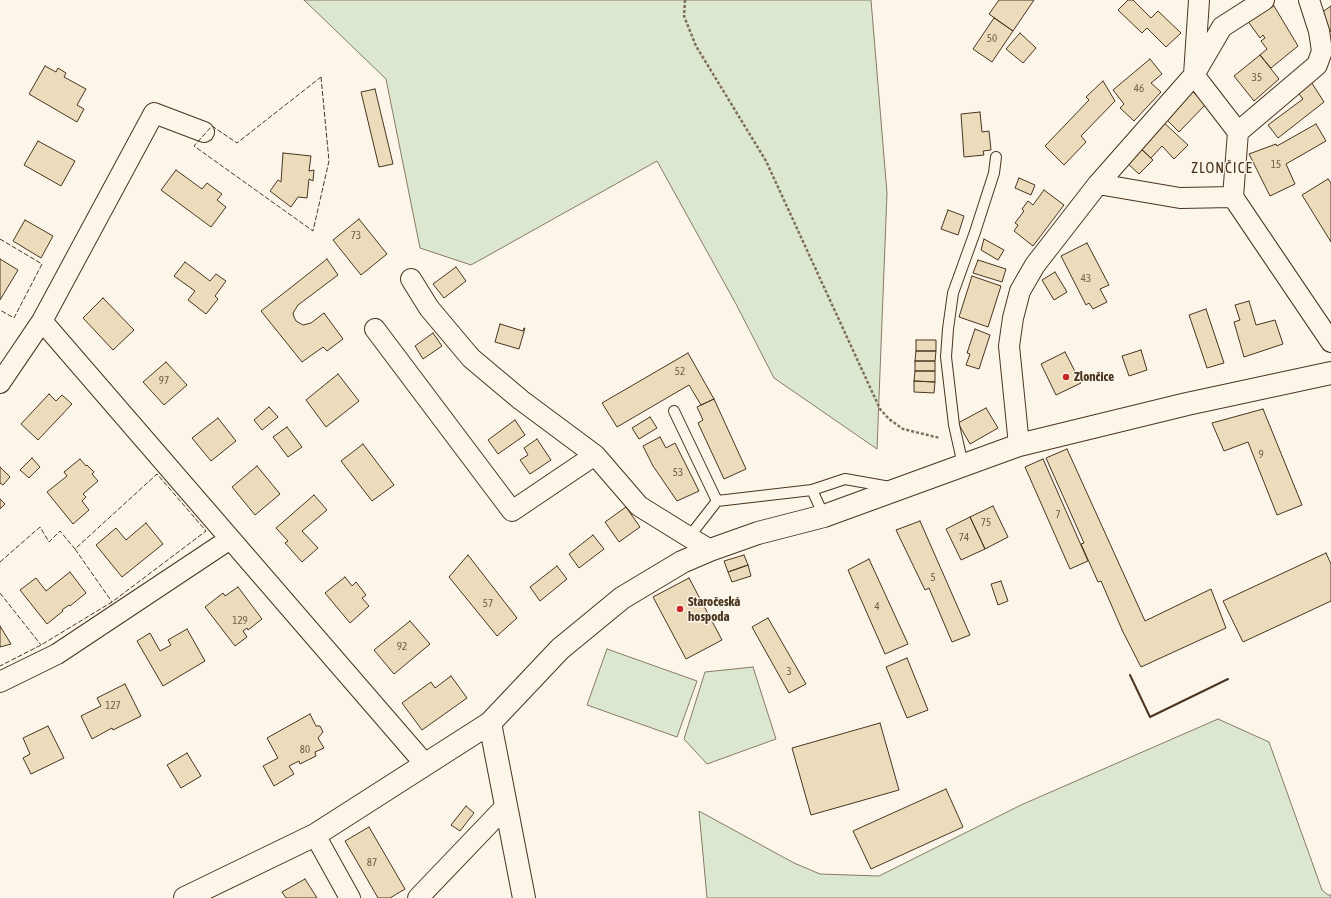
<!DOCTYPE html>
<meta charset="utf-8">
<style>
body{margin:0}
canvas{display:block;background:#fbf6e9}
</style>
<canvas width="1331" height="898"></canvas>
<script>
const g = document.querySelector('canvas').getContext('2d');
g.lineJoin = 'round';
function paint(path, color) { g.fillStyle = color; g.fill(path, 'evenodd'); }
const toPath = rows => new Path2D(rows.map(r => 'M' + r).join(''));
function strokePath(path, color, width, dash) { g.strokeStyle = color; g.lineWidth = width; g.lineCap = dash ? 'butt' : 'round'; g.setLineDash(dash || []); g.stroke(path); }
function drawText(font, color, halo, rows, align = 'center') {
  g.font = font + ' "Asap Condensed",sans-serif'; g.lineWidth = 3; g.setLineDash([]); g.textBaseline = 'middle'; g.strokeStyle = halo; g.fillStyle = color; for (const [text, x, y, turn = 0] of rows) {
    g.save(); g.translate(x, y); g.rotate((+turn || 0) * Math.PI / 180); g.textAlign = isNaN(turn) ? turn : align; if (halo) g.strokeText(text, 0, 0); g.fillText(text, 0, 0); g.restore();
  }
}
const green = toPath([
 [304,0,871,0,887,193,877,449,774,378,736,304,657,161,471,265,420,248,386,79,304,0],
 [607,649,697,681,677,737,587,705,607,649],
 [753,667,776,739,707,764,684,739,705,672,753,667],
 [1218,719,1269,742,1322,890,1328,895,1331,895,1331,898,707,898,699,811,794,863,820,874,879,876,1021,805,1218,719]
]);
paint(green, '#dce7d0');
strokePath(green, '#887966', 1);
const building = toPath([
 [999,0,1034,0,1013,31,989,14,999,0],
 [1128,0,1133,0,1151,18,1158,11,1181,33,1166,47,1147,28,1142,33,1118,10,1128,0],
 [1274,6,1298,46,1271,68,1260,55,1267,49,1261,41,1265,38,1263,35,1260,38,1247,20,1274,6],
 [1331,6,1331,32,1318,15,1331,6],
 [994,18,1013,31,992,62,973,49,994,18],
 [1020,33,1036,48,1023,63,1006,49,1020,33],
 [1260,55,1279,79,1254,101,1234,76,1260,55],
 [1150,59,1162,74,1151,83,1161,92,1134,121,1120,108,1124,104,1113,90,1150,59],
 [45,66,56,72,58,68,66,73,64,77,86,89,77,105,84,109,77,122,29,94,45,66],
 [1308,77,1324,102,1278,138,1268,125,1303,99,1295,89,1308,77],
 [1103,81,1115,101,1081,136,1086,142,1064,165,1045,146,1089,100,1086,97,1103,81],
 [375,89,393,164,379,167,361,92,375,89],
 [1191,90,1206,104,1179,132,1165,118,1191,90],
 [980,112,982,132,989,131,991,150,983,151,984,155,964,157,961,114,980,112],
 [1162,121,1188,145,1174,159,1162,146,1151,158,1138,146,1162,121],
 [1316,124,1326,141,1286,164,1295,184,1270,196,1249,154,1276,144,1277,146,1316,124],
 [38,141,75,161,61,186,24,165,38,141],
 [1138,146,1153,160,1139,174,1125,161,1138,146],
 [283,153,311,156,309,171,314,170,313,181,309,179,307,198,298,197,291,207,270,191,278,180,281,182,283,153],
 [176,170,202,189,207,183,222,194,217,200,226,207,211,227,161,190,176,170],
 [1019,178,1035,185,1031,195,1015,188,1019,178],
 [1328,179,1331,183,1331,242,1302,195,1328,179],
 [1044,190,1064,205,1033,246,1014,231,1018,225,1015,223,1024,211,1022,209,1028,201,1033,205,1044,190],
 [948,210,964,216,958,235,941,229,948,210],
 [359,219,387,254,361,275,333,240,359,219],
 [25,220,53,236,41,258,13,241,25,220],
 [984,239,1004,250,998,260,981,250,984,239],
 [1087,243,1109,285,1100,289,1107,302,1093,309,1089,303,1086,305,1061,256,1087,243],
 [0,259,18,270,0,300,0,259],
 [327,259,338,275,298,305,293,313,294,317,296,321,303,325,311,323,324,313,343,339,327,351,323,347,302,362,261,311,327,259],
 [978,260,1006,269,1002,282,973,273,978,260],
 [185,262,210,281,216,274,226,281,215,296,218,299,206,314,188,300,195,291,174,276,185,262],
 [456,267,466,281,444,298,433,284,456,267],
 [1055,272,1067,292,1054,300,1042,280,1055,272],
 [972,276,1001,286,988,327,959,317,972,276],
 [103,298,134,330,113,350,83,318,103,298],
 [1249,301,1256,325,1275,320,1283,344,1244,357,1234,322,1240,320,1235,305,1249,301],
 [1206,309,1224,363,1207,368,1189,315,1206,309],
 [500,324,523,331,524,328,525,328,519,349,495,342,500,324],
 [975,329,990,335,979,369,966,365,970,354,967,353,975,329],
 [433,333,442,346,423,359,415,346,433,333],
 [916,340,936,340,936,351,916,351,916,340],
 [1141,350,1147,370,1129,376,1122,356,1141,350],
 [916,351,936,351,935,361,915,361,916,351],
 [1065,352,1081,383,1056,395,1041,364,1065,352],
 [688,353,714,399,701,405,689,385,617,427,602,403,688,353],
 [915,361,935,361,935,371,915,371,915,361],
 [166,362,187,385,164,405,143,382,166,362],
 [915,371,935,371,935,382,914,381,915,371],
 [338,374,359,401,326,427,306,400,338,374],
 [914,381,935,382,934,393,914,392,914,381],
 [49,394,56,401,62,395,72,404,38,440,21,424,49,394],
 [714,399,746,469,724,479,698,423,703,420,697,407,714,399],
 [269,407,278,417,262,430,254,420,269,407],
 [986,408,998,428,970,444,958,423,986,408],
 [1263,409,1302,505,1277,515,1248,442,1224,451,1212,423,1263,409],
 [650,417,657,428,639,439,632,428,650,417],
 [218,418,236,441,211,461,192,438,218,418],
 [515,420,525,435,498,454,488,440,515,420],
 [287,427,302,447,288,457,273,437,287,427],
 [660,437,666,448,675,443,699,491,677,501,653,466,643,446,660,437],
 [537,439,551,460,530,474,520,460,528,455,524,448,537,439],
 [363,444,394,485,372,501,341,461,363,444],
 [1067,449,1145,621,1211,589,1226,628,1141,667,1123,632,1101,581,1098,582,1081,544,1084,543,1046,458,1067,449],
 [32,458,40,467,29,478,20,470,32,458],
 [80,459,86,466,87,465,94,472,92,474,98,481,83,494,86,497,82,501,89,510,73,524,47,492,67,476,64,472,80,459],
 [1043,459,1088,561,1070,569,1025,467,1043,459],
 [257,466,280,494,255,515,232,487,257,466],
 [0,467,10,477,3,485,0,483,0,467],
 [314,495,327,510,302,531,318,548,302,562,285,543,288,541,276,528,314,495],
 [0,499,5,504,0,509,0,499],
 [993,506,1008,537,985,549,970,517,993,506],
 [626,507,640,527,619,542,605,522,626,507],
 [970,517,985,549,961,560,946,529,970,517],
 [920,521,970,635,952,642,929,588,925,590,896,530,920,521],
 [146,523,163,544,122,577,96,545,116,528,126,540,146,523],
 [593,535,604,549,579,568,569,554,593,535],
 [1326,553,1331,564,1331,601,1243,642,1223,601,1326,553],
 [468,555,517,618,497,636,449,577,468,555],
 [744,555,748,565,728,572,724,561,744,555],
 [869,559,908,644,885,654,848,570,869,559],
 [748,565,751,576,732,582,728,572,748,565],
 [557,566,567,579,540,601,530,587,557,566],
 [70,572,86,593,70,606,69,605,62,610,63,611,47,624,20,590,36,578,46,591,70,572],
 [345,577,352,586,356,582,366,595,362,598,369,606,350,623,325,593,345,577],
 [689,578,722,640,686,659,653,597,689,578],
 [1001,581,1008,601,998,605,991,584,1001,581],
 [238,587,262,619,248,630,247,628,243,631,247,637,235,646,205,607,223,593,225,596,238,587],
 [768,618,806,684,789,693,752,627,768,618],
 [410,621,430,644,394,674,374,650,410,621],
 [0,626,11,644,0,647,0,626],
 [187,629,205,661,163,686,137,641,150,633,160,651,171,645,168,640,187,629],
 [907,658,928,710,907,718,886,667,907,658],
 [451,676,467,698,422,730,402,703,431,682,435,688,451,676],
 [125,684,141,716,113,730,112,728,92,739,81,716,101,706,97,698,125,684],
 [310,714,316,726,320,726,323,732,318,738,324,748,315,752,316,756,300,764,299,761,289,766,294,774,274,786,263,766,278,758,267,738,310,714],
 [880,723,899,790,811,815,792,748,880,723],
 [48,726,64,758,31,774,23,758,30,754,23,738,48,726],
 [187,753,201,776,181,788,167,765,187,753],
 [946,789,963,827,871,869,853,831,946,789],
 [466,806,474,813,460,831,451,825,466,806],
 [369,827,405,889,390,898,378,898,345,841,369,827],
 [305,879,317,898,286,898,282,892,305,879]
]);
paint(building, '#ecdcbc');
strokePath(building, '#4a3520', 1);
const service = toPath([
 [674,411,717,501,689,537],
 [963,465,954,425,946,357,948,329,953,293,975,232,994,173,996,157],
 [812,490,845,479,890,487],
 [717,501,812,490,824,516]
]);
const minor = toPath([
 [1238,132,1317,65,1322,51,1319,31,1309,0],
 [1098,184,1180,198,1233,197,1238,132,1194,75,1199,0],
 [1233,197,1331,342],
 [411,279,429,308,471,358,521,400,595,455],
 [42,321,425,764],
 [375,329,512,511,595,455,639,506,710,550],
 [0,383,42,321,154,113,204,132],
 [1019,445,1009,346,1013,318,1020,291,1035,265,1098,184,1194,75,1222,27,1264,0],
 [0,682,57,654,230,539],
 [315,835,350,898],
 [418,898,506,806]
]);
const tertiary = toPath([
 [490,723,524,898],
 [185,898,315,835,490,723,560,649,622,598,682,562,710,550,758,533,824,516,1019,445,1187,404,1331,373]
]);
strokePath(service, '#4a3520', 12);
strokePath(minor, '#4a3520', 22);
strokePath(tertiary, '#4a3520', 24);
strokePath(toPath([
 [685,0,684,16,696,46,766,161,880,409,889,419,903,429,940,438]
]), '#7f6f5c', 2.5, [3, 2]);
strokePath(service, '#fbf6e9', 10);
strokePath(minor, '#fbf6e9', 20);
strokePath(tertiary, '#fbf6e9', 22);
strokePath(toPath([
 [321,77,329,161,313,231,194,146,212,126,237,143,321,77],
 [0,239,42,264,14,318,0,310],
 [75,549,112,602],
 [0,562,40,527,49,542,60,531,75,549,157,474,206,531,112,602,41,645,0,666],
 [0,593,41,645]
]), '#4a3520', 1, [5, 2]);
strokePath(toPath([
 [1130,675,1150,717,1228,679]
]), '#4a3520', 2);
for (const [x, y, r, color] of [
 [1066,377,4,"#c62828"],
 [680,609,4,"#c62828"]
]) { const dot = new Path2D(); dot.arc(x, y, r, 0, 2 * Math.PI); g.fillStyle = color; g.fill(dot); strokePath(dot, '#fbf6e9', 1.5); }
drawText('11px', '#725f47', null, [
 ["50",992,39],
 ["35",1257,78],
 ["46",1139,89],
 ["15",1276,165],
 ["73",356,236],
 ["43",1086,279],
 ["52",680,372],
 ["97",164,381],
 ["9",1261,455],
 ["53",678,473],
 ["7",1058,515],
 ["75",986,523],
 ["74",964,538],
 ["5",933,578],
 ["57",488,604],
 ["4",877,607],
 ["129",240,621],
 ["92",402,647],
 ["3",789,672],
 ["127",113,706],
 ["80",305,750],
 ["87",372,863]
]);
drawText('bold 13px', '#4a3520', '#fbf6e9', [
 ["Zlončice",1074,377],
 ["Staročeská",688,602],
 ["hospoda",688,617]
], 'left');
g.letterSpacing = '1px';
drawText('15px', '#4a3520', '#fbf6e9', [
 ["ZLONČICE",1222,168]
]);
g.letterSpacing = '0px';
</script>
